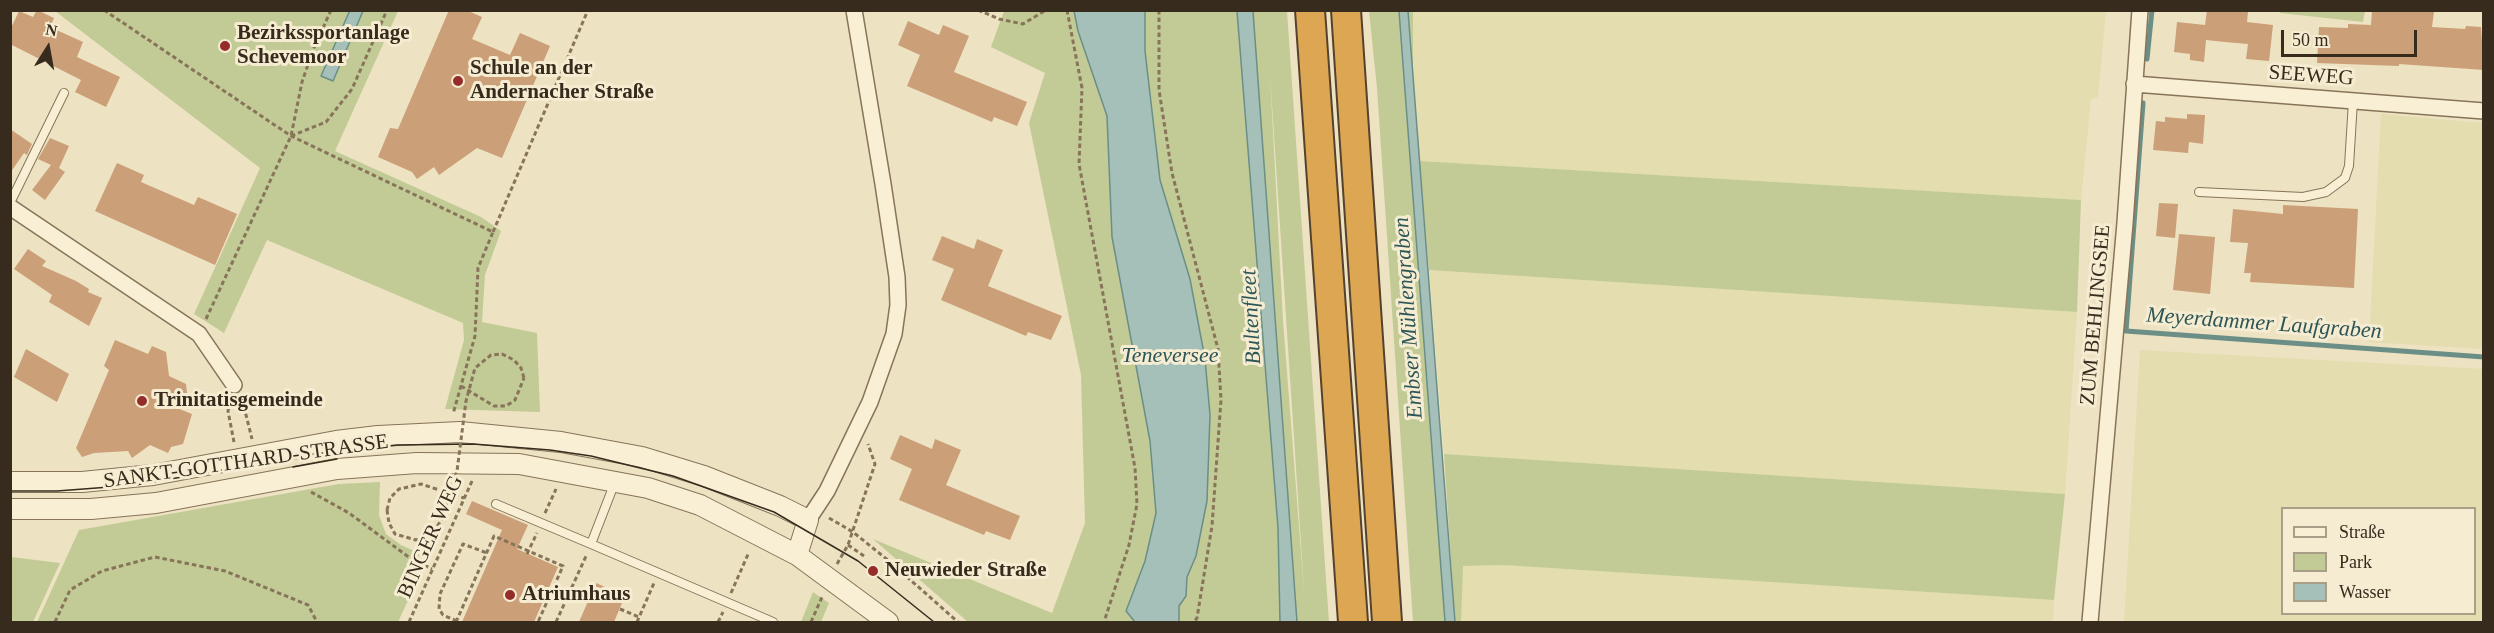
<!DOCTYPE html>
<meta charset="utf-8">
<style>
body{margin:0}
#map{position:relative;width:2494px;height:633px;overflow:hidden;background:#ede2c2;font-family:Georgia,serif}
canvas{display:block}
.frame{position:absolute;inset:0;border:12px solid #372b1d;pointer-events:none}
.legend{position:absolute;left:2281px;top:507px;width:195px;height:108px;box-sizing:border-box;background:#f5ecd1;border:2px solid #a99f89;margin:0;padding:8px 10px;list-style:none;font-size:18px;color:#372b1d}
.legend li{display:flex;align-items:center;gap:12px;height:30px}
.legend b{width:30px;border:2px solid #a99f89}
.north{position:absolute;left:18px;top:18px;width:60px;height:60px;-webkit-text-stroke:4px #f5ecd1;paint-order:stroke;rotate:11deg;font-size:16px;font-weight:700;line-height:24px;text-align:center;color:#372b1d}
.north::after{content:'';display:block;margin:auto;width:21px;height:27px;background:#372b1d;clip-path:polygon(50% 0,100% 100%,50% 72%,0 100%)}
.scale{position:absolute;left:2281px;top:30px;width:136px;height:27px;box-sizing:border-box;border:3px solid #372b1d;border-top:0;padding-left:8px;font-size:18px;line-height:21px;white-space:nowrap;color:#372b1d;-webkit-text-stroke:4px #f5ecd1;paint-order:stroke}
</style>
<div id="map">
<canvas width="2494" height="633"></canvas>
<div class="frame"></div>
<ul class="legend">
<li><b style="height:8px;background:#f8efd5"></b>Straße</li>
<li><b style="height:16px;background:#c2cb96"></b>Park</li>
<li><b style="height:16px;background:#a4c0b9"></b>Wasser</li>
</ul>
<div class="north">N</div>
<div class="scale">50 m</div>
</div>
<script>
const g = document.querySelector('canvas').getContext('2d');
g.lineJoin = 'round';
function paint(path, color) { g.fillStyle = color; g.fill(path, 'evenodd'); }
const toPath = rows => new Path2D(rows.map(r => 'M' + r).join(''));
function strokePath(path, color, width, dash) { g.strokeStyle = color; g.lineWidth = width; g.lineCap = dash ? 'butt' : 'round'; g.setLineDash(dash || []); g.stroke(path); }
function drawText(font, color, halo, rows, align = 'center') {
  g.font = font + ' Georgia,serif'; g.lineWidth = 6; g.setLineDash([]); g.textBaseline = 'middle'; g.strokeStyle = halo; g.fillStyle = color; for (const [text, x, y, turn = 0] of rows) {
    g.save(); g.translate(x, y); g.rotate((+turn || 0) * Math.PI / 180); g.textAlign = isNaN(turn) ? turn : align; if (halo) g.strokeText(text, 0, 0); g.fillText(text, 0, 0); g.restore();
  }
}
paint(toPath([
 [1413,11,2106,11,2098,97,2091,99,2081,200,1419,161,1413,88],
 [2381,114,2483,123,2483,349,2369,342],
 [1429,270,2077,312,2065,494,1444,454],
 [2140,350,2483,369,2483,622,2124,622],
 [2474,508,2474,614,2282,614,2282,508],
 [1503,565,2054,600,2053,622,1461,622,1462,566]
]), '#e3ddaf');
paint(toPath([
 [55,11,398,11,335,151,481,217,501,231,485,275,482,322,537,333,540,412,445,409,464,340,463,323,267,240,224,333,194,314,260,168],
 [1004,11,1287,11,1329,622,968,622,873,539,1052,613,1085,523,1081,375,1029,123,1045,73,991,47],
 [1270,75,1304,589,1304,590,1283,321],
 [1369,11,1399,11,1445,622,1413,622,1377,88],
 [1408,11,1413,11,1413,88,1409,20],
 [2280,11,2365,10,2365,11,2363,22,2280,13],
 [1419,161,2081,200,2077,312,1429,270],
 [1444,454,2065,494,2054,600,1503,565,1463,566,1461,622,1455,622],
 [380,482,379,515,386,534,401,545,428,557,398,622,37,622,79,530,339,484],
 [11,557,60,563,33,622,11,622],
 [813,592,829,603,821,622,801,622]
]), '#c2cb96');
const water = toPath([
 [350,10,363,11,333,81,321,76,350,10],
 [1074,11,1145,11,1145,51,1160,180,1190,279,1205,359,1210,415,1207,501,1196,556,1187,577,1186,596,1179,606,1179,622,1135,622,1126,611,1145,561,1156,513,1150,441,1112,237,1107,116,1078,31,1074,11],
 [1237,11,1253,11,1297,622,1280,622,1278,528,1237,11],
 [1399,11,1408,11,1455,622,1445,622,1399,11]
]);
paint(water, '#a4c0b9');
strokePath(water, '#6b8e87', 1.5);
strokePath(toPath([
 [2147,59,2152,10],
 [2143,103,2126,331,2484,357]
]), '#6b8e87', 5);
paint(toPath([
 [37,10,54,18,50,27,83,42,77,57,120,77,106,107,75,92,81,80,10,44,10,30,19,11,33,17],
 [449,10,466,10,482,17,472,39,510,55,520,33,550,46,502,158,477,148,439,175,434,167,417,179,412,172,378,157,390,128,398,129],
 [2207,10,2245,10,2248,12,2247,22,2273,25,2269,61,2246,59,2248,44,2225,42,2206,40,2204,62,2190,60,2190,54,2174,52,2177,22,2205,25],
 [2372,10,2434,12,2432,27,2465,29,2466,26,2481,27,2484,70,2399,64,2399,66,2317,63,2319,27,2348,28,2348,24,2371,25],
 [908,21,939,35,943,25,969,36,954,72,1027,102,1017,126,994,117,992,122,907,86,920,55,898,45],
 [2187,114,2205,115,2203,144,2189,142,2188,153,2153,150,2156,121,2165,122,2165,117,2187,119],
 [10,129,32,144,27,155,24,153,10,173],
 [50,138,69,146,59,168,65,172,45,200,32,190,51,165,38,159],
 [117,163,144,175,141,182,194,205,198,197,237,214,215,265,95,211],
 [2159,203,2178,204,2175,238,2156,236],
 [2283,205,2358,209,2354,288,2250,282,2251,273,2244,273,2248,243,2230,242,2233,209,2283,214],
 [2179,234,2215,237,2210,294,2173,290],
 [942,236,974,249,977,239,1003,250,988,286,1062,316,1051,340,1028,332,1026,336,941,300,954,269,932,260],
 [28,249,46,261,42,266,76,281,89,289,88,292,102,298,89,326,49,302,52,295,14,269],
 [115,340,148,354,152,346,166,352,169,376,186,384,187,393,172,406,192,414,183,444,171,447,168,453,150,445,132,458,128,451,94,453,82,457,76,448,109,370,104,366],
 [26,349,69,374,57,402,14,377],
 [900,435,932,449,935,439,961,450,946,485,1020,516,1010,540,986,531,984,535,899,500,912,469,890,459],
 [472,501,528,525,517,549,558,567,534,622,462,622,502,530,466,514],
 [596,583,625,596,614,622,579,622]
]), '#cb9f78');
const service = toPath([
 [2199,192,2303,197,2326,192,2345,178,2349,166,2353,101],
 [10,203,64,93],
 [615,482,591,544,773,622],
 [496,504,591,544]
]);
const minor = toPath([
 [2134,84,2484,111],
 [10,207,199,334,234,385],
 [808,520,827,491,870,402,894,334,898,305,897,277,883,184,854,10],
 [2090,622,2125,223,2140,10]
]);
const tertiary = toPath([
 [10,482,82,482,153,475,336,441,378,436,460,432,561,442,642,457,704,476,780,506,808,520,797,555],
 [10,509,91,509,156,503,337,469,417,463,519,464,648,488,700,505,797,555,888,622]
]);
const motorway = toPath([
 [1310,10,1353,622],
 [1346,10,1387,622]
]);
strokePath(service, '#877459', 10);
strokePath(minor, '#877459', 18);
strokePath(tertiary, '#877459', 22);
strokePath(motorway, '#54422e', 32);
strokePath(toPath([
 [104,10,291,136,493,232,478,268,475,336,453,414],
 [978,10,999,19,1023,24,1046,10],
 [1067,10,1082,88,1079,164,1135,468,1137,504,1129,545,1104,622],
 [1159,10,1159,90,1172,173,1218,349,1221,400,1212,526,1197,618,1194,622],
 [291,136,326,122,352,89,387,10],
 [493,232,588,10],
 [206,319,291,136,302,82,313,50,331,10],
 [461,386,494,406,506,406,515,400,524,378],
 [242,399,252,439],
 [230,401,228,411,234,442],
 [311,492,349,513,410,558,432,569],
 [387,510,390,498,399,489,421,484,464,498],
 [545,513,556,489],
 [829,518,853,532,889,561,958,622],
 [848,545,864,556],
 [527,554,537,533],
 [837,564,848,545,875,464,868,444],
 [731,593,749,552],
 [620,609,639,617],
 [457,621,443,615,439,609,440,594,463,544,487,553],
 [55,622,70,590,102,571,155,557,225,571,308,605,317,622],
 [409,622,472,481],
 [456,622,494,536,563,566,538,622],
 [556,622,587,554],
 [637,622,654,583],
 [718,622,723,612],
 [811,622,822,597]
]), '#877459', 3, [4.5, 3]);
strokePath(service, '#f8efd5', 8);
strokePath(minor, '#f8efd5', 15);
strokePath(tertiary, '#f8efd5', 20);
strokePath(motorway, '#dca653', 28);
strokePath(toPath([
 [293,467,337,459],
 [10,491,57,491,136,485,314,454,397,445,473,444,550,450,591,456,673,476,774,512,858,561,934,622]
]), '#372b1d', 1.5);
strokePath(toPath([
 [387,510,389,523,395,534,416,540,430,537,442,519,457,471,466,401,475,368,491,355,502,354,514,360,521,368,524,378]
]), '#877459', 3, [4.5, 3]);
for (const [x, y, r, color] of [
 [225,46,6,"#952e2a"],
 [458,81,6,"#952e2a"],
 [142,401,6,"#952e2a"],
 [873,571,6,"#952e2a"],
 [510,595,6,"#952e2a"]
]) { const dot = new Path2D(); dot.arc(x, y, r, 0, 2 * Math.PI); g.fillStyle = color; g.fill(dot); strokePath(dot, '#f5ecd1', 2); }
drawText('bold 21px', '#372b1d', '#f5ecd1', [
 ["Bezirkssportanlage",237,34],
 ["Schevemoor",237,58],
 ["Schule an der",470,69],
 ["Andernacher Straße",470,93],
 ["Trinitatisgemeinde",154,401],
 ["Neuwieder Straße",885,571],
 ["Atriumhaus",522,595]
], 'left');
drawText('21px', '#372b1d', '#f5ecd1', [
 ["SEEWEG",2311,76,4],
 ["ZUM BEHLINGSEE",2096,315,-85],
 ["SANKT-GOTTHARD-STRASSE",246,462,-8],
 ["BINGER WEG",431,537,-66]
]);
drawText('italic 22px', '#2d5656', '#f5ecd1', [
 ["Bultenfleet",1252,317,-93],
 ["Embser Mühlengraben",1409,318,-94],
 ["Meyerdammer Laufgraben",2264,324,4],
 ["Teneversee",1170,356]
]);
</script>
